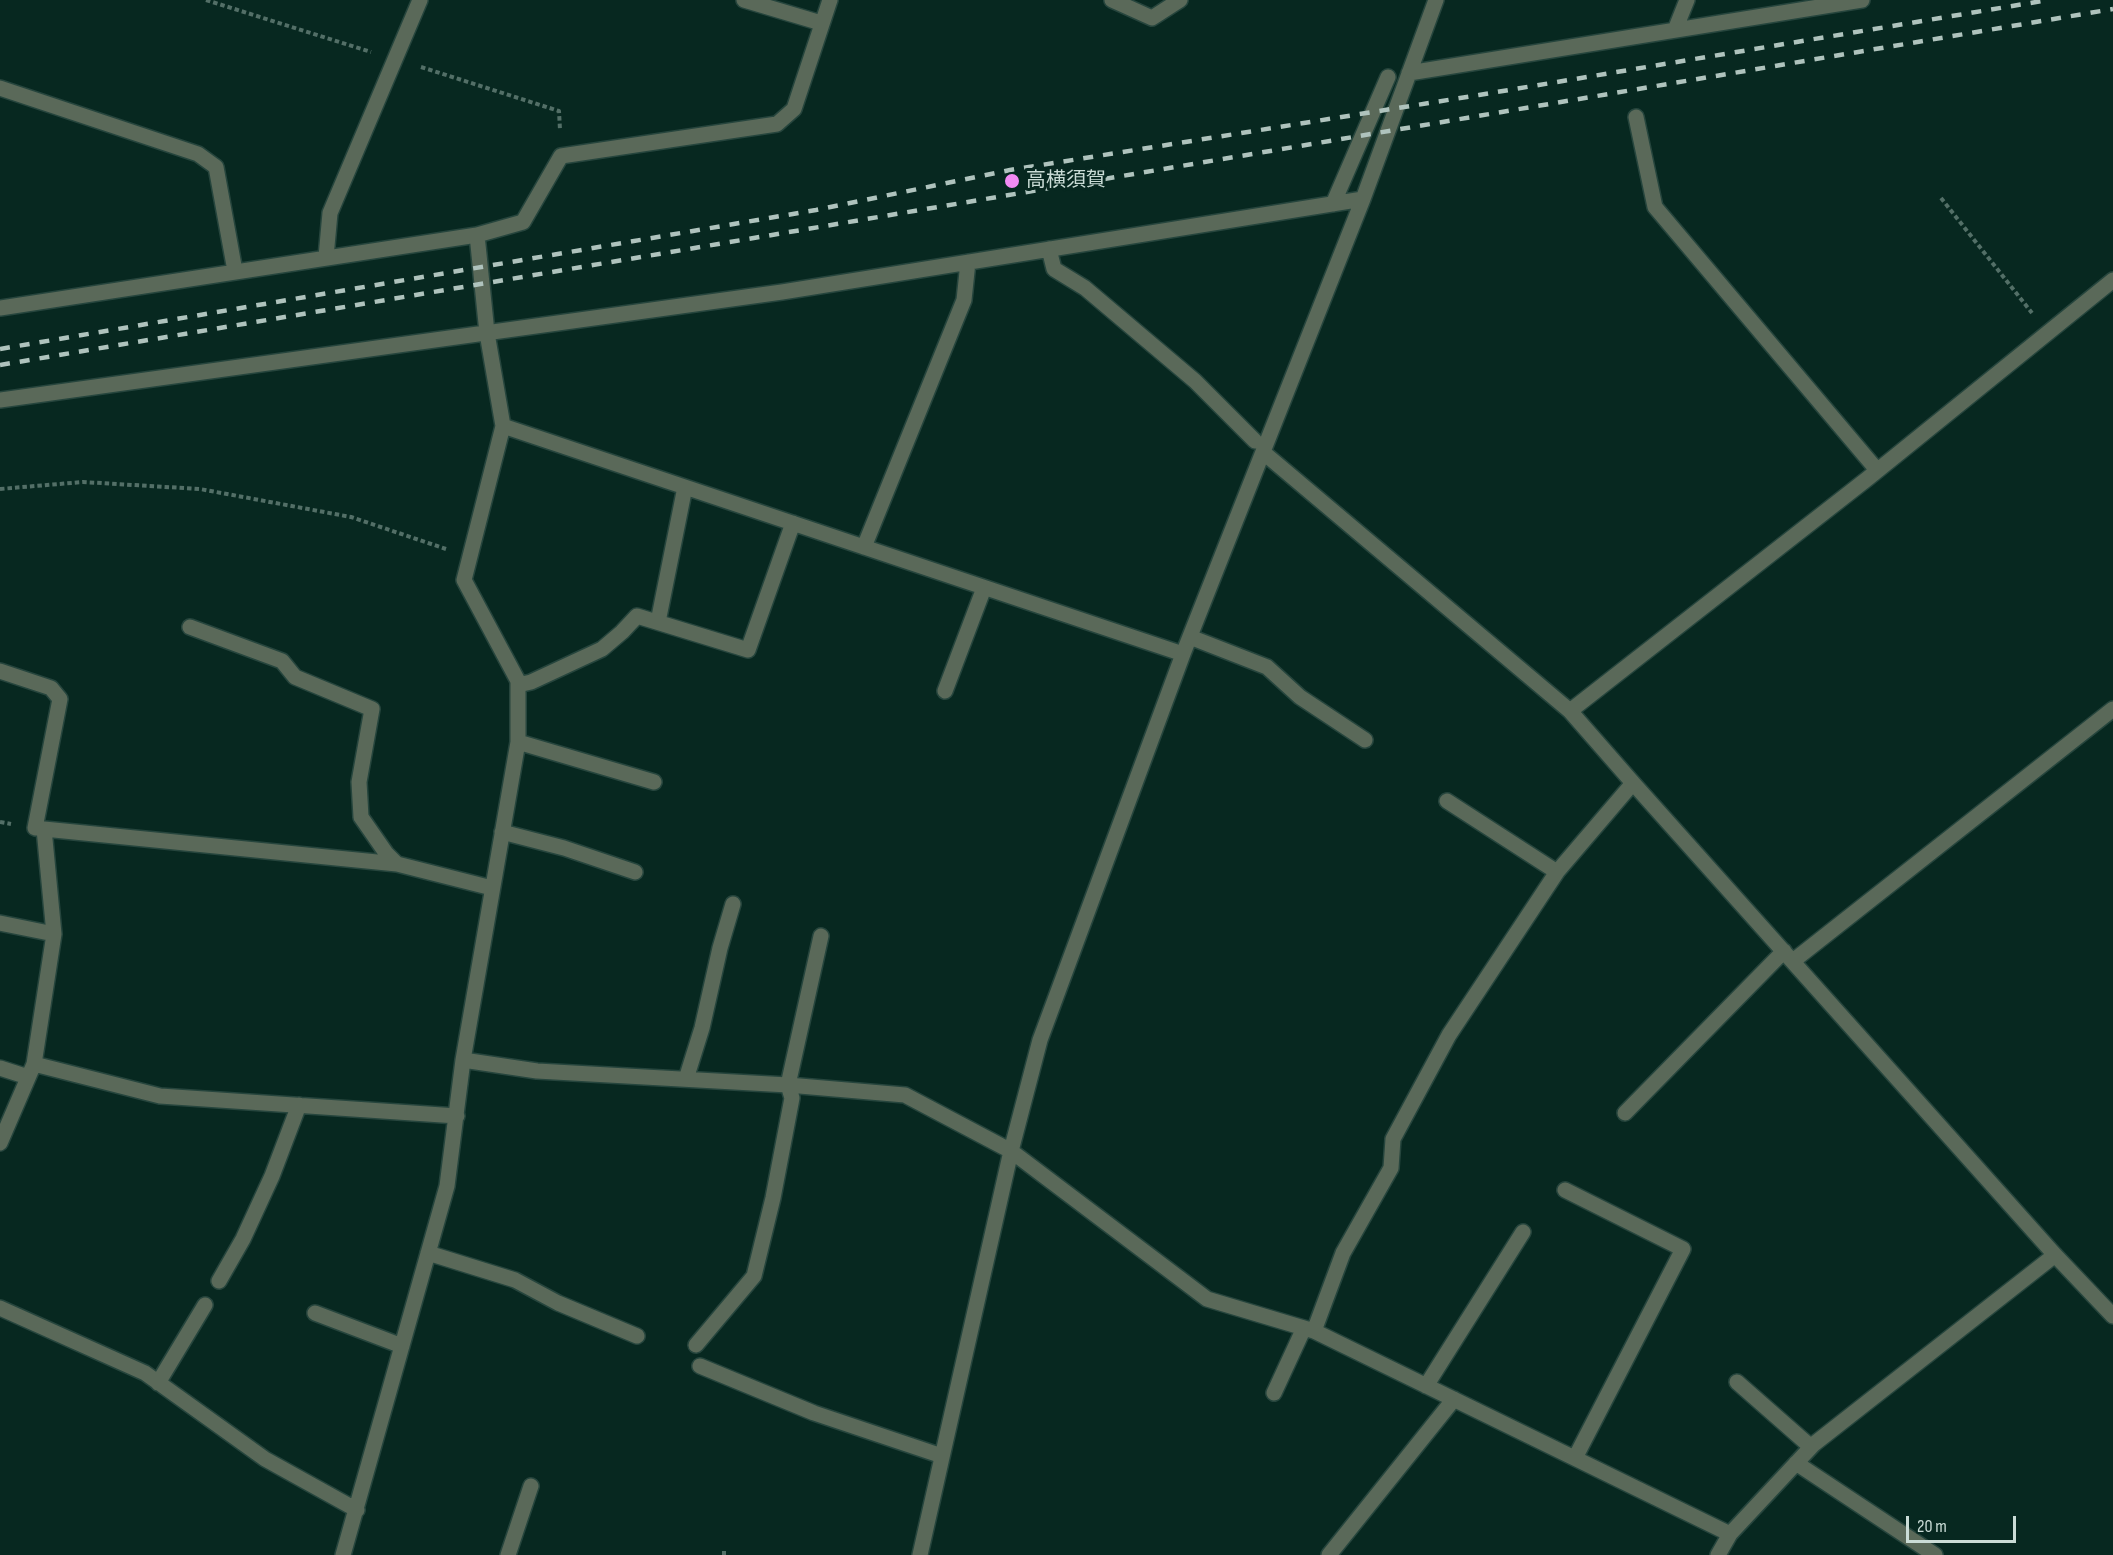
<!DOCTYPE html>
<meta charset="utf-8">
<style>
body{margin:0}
#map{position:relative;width:2113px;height:1555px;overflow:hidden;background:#072820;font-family:"Sofia Sans Condensed",sans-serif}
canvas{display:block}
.scale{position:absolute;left:1906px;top:1516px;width:110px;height:27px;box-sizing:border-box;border:3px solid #cadcd6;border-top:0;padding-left:8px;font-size:18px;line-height:21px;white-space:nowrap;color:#cadcd6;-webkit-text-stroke:4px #072820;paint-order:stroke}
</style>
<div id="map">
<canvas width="2113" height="1555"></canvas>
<div class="scale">20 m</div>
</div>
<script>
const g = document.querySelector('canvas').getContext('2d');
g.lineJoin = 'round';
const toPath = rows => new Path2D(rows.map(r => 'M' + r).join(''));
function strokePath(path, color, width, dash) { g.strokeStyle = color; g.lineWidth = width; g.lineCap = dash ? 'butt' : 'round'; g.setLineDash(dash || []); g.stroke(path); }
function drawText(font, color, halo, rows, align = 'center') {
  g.font = font + ' "Sofia Sans Condensed","Noto Sans JP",sans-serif'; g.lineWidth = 6; g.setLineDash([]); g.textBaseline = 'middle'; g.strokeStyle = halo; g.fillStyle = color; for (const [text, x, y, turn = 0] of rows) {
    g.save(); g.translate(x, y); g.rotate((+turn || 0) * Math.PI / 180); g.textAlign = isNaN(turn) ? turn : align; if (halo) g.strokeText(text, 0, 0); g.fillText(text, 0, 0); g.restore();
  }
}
const minor = toPath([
 [744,0,821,23],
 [1112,0,1152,18,1180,0],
 [1675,30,1687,0],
 [1409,73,1862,0],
 [0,88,198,154,216,167,235,271],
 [1636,117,1655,207,1877,470],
 [1333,204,1388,77],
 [1049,249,1054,269,1085,288,1195,381,1255,441],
 [326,257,330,213,420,0],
 [0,308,477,235,523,222,561,156,777,124,794,109,830,0],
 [0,400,782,292,1363,199],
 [503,426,1183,654],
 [1264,453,1570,711,1633,783,2055,1255,2113,1316],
 [864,547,964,300,968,262],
 [658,622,685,487],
 [190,627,282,661,295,677,372,709,359,782,361,817,386,853,397,864],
 [1190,637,1267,667,1300,697,1365,740],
 [0,671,51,688,60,699,35,828],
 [518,685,531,682,602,649,622,632,637,616,748,650,793,523],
 [945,691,984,588],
 [1570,711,1867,479,2113,280],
 [518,742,654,782],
 [1447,801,1557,872],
 [502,832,564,848,635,872],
 [0,923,54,934],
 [1793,961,2113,709],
 [463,1060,537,1071,788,1085,905,1095,1011,1151,1207,1299,1314,1331,1730,1534],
 [34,1064,160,1096,457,1116],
 [0,1068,28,1077],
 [686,1079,702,1028,720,948,733,904],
 [1625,1113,1784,951],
 [0,1143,34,1064,54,934,44,829,397,864,492,888],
 [1565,1190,1683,1249,1575,1458],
 [428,1253,515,1280,558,1303,637,1336],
 [219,1281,243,1239,272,1176,299,1105],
 [0,1308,145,1373,265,1459,357,1510],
 [315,1313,402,1346],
 [1314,1331,1343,1253,1391,1168,1393,1139,1449,1035,1557,872,1633,783],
 [696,1345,754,1276,773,1198,792,1098,788,1085,821,936],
 [700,1366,814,1413,942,1456],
 [1737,1382,1811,1447],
 [158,1383,205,1305],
 [1426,1386,1523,1232],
 [1274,1393,1304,1328],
 [1796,1463,1935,1555],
 [343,1555,447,1186,463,1060,518,742,518,681,464,580,503,426,487,333,477,235],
 [508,1555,531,1486],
 [920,1555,1011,1151,1040,1040,1183,654,1363,199,1436,0],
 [1329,1555,1454,1399],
 [1718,1555,1730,1534,1814,1444,2055,1255]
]);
strokePath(minor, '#26453d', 18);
strokePath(toPath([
 [206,0,371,52],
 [421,67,559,111,560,130],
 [1941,198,2032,313],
 [0,489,83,482,200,489,351,517,446,549],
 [0,822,11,824],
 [724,1555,724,1551]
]), '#536f67', 4, [4.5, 3]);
strokePath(minor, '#5a6959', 15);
strokePath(toPath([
 [0,349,816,210,1010,170,1479,95,2048,0],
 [0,365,2113,9]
]), '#afc3bd', 4.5, [10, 10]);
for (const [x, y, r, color] of [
 [1012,181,8,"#f28af3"]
]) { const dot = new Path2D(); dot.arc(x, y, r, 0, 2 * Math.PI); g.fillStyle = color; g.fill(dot); strokePath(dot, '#072820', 2); }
drawText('20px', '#cadcd6', '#072820', [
 ["高横須賀",1026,181]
], 'left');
</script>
